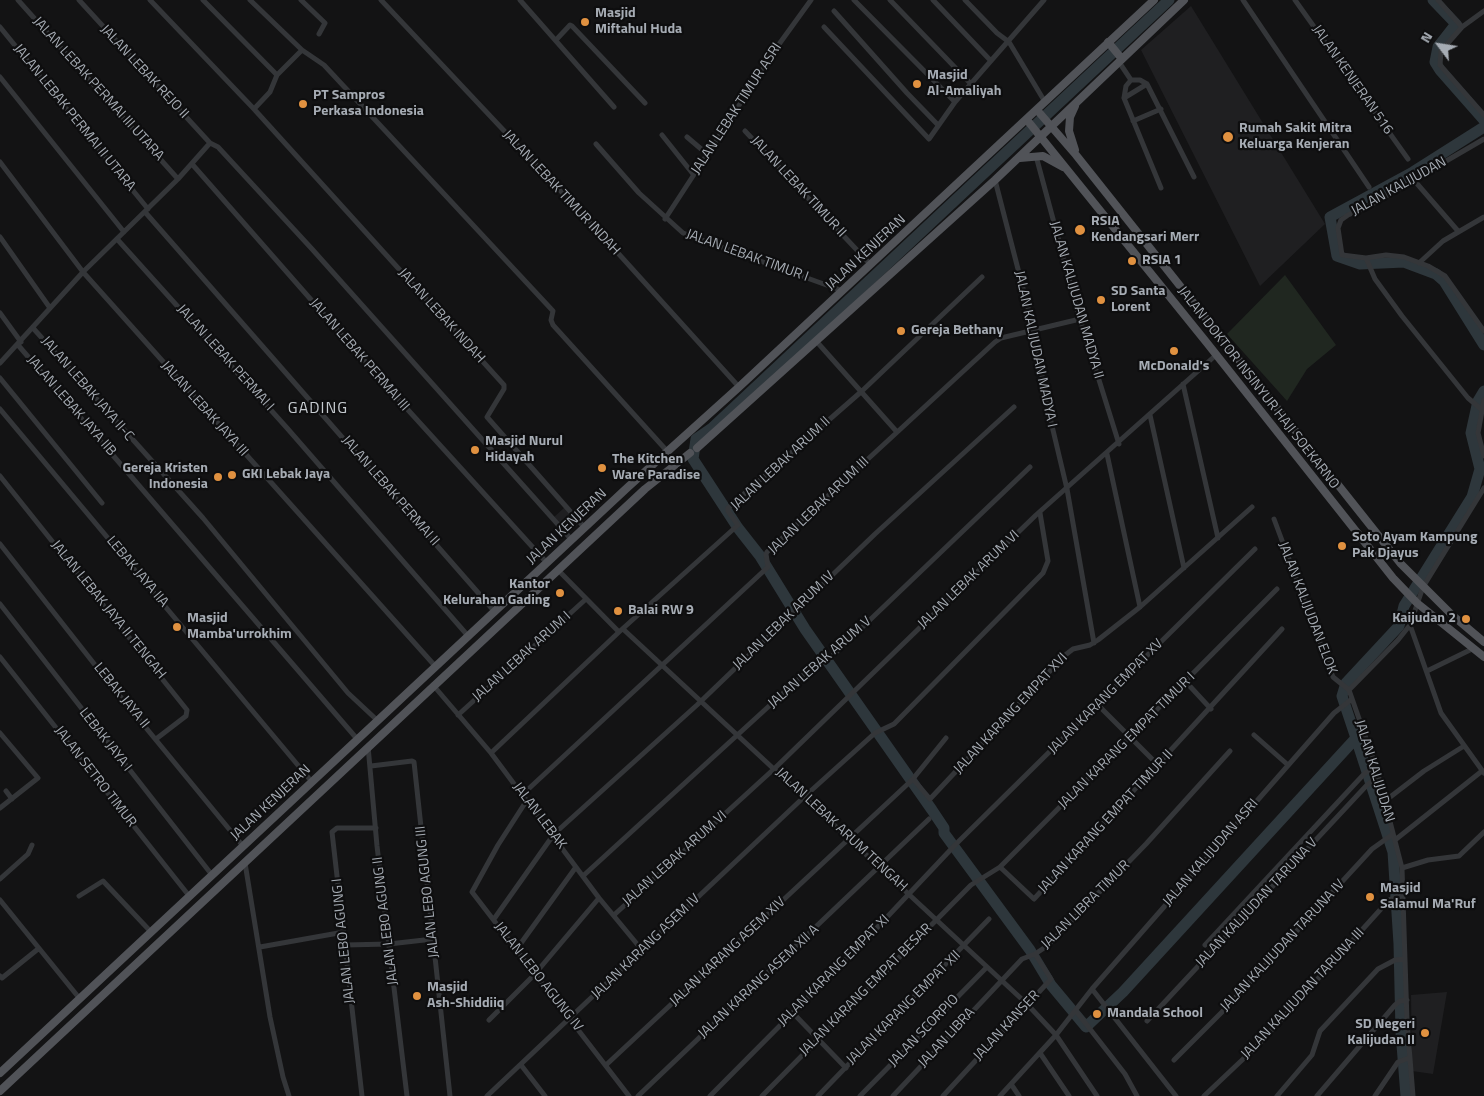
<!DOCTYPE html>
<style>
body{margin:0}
#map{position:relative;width:1484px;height:1096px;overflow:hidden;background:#131314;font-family:"Titillium Web",sans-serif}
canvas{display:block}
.north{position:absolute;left:1414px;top:20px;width:50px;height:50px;-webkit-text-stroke:4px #0e0e0f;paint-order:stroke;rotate:301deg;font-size:14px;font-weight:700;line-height:20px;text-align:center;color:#a6acb4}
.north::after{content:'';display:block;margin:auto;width:18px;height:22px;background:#a6acb4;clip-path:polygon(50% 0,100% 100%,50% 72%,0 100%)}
</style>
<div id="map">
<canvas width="1484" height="1096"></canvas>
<div class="north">N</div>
</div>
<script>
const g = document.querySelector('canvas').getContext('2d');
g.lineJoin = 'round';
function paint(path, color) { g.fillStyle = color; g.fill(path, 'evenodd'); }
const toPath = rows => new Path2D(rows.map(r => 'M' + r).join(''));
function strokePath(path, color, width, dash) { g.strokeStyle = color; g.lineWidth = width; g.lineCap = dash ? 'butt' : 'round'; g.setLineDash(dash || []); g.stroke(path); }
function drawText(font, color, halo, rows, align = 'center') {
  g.font = font + ' "Titillium Web",sans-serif'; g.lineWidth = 4.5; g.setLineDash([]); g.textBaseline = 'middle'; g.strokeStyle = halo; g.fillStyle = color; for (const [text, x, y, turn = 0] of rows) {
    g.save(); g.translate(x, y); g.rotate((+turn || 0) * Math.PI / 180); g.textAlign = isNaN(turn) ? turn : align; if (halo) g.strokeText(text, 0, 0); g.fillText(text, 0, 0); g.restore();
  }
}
paint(toPath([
 [1191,6,1325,224,1260,286,1141,50],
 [565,507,580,523,570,532,567,532,553,518],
 [1447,992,1433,1074,1412,1071,1411,995]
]), '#1f1f21');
paint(toPath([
 [1285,275,1336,345,1307,369,1287,401,1227,334]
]), '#202720');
strokePath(toPath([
 [1433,0,1456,24,1438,47,1435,62,1440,70,1484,120],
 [1484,127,1413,172,1330,217,1337,256,1360,264,1404,262,1436,274,1444,281,1484,345],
 [1356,738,1393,852,1399,944,1401,1032,1406,1096],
 [1088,1025,1123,992,1356,738,1342,696,1346,683,1399,626,1404,606,1472,497,1480,469,1471,433,1478,401,1484,391],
 [1086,1027,1051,985,1030,950,944,833,944,828,932,810,805,629,760,556,738,528,693,459,696,439,712,428,1169,0]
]), '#2e373c', 11);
strokePath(toPath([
 [18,0,178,179],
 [79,0,210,143,218,147,312,249,571,539],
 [150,0,254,109,504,385,504,389,487,417,584,527],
 [203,0,277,75],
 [250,0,302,50],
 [301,0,325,23,319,34],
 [381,0,589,221,739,387],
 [520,0,614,107],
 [854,0,955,102],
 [890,0,971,84],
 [933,0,991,61],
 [965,0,997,33,1009,42,1045,102],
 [1243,0,1369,187],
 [1295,0,1408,159],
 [1438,0,1462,27,1441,51,1440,65,1484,115],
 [834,11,907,93,938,125],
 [0,27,148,209],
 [824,27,929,139,955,102,1044,0],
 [1462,27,1484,11],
 [556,40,570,25,572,26,645,103],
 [1119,62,1131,80],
 [0,77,124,232],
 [1124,98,1147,84],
 [254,109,270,92,277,75,302,50,324,65,553,311,551,320,553,325,667,451],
 [1133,121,1161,109],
 [745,131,871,265],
 [662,135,693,174],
 [687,137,707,154],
 [1484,139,1367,207,1348,215,1341,220,1338,228,1342,255,1366,258,1386,255,1404,257,1428,266,1445,276,1484,331],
 [596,144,639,193,683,233,843,291],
 [1036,156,1080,319,1119,444],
 [0,162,83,272,436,667],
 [192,164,399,400,547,563],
 [1413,179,1458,231],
 [995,180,1034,331,1048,409,1067,489,1094,643],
 [1161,188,1124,98,1126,86,1131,80,1140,80,1147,84,1194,177],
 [145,212,495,612],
 [665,219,777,47,811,0],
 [0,237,50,308],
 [117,239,287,428,469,637],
 [1366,258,1375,279,1402,316,1468,398,1481,409],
 [1419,263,1443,241,1484,217],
 [0,313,21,342],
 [33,328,203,518,348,693,378,721],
 [817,342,897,432],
 [18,345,358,740],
 [0,363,83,272,178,179,210,143],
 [0,378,102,503],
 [1183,384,1218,538],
 [1484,400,1478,433,1484,456],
 [0,409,312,782],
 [1150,415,1184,568],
 [1107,454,1140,607],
 [0,476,187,710,186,716,156,739],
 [1274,519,1333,677,1349,690],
 [0,544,110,684,243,846],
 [558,570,619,632],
 [0,604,212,875],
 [1410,625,1441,713,1484,773],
 [623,629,1027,1004,1056,1035,1097,1096],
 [0,657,190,897],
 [1427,671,1472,649],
 [1186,682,1211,709],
 [433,685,491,753,599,898,642,950],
 [1349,690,1376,767,1402,868,1407,1021,1413,1096],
 [1349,690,1398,640,1410,625,1423,587,1484,488],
 [1098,705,1158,765],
 [458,715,586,599],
 [0,733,38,778,0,808],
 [1254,735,1288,765],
 [368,746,377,846,407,1096],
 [491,753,619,632,738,525,728,511,728,508,862,391,982,277],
 [371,766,412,761,414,762,450,1096],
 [913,779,930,799,1064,656,1073,649,1090,645,1098,640,1140,607,1252,507],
 [6,791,12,799],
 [523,794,768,567,766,554,767,552,995,342,1001,338,1080,319],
 [527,800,498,845,472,892,629,1096],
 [1385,801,1424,771,1464,746],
 [1395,840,1482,771],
 [245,863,270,1017,283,1077,289,1096],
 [1000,867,1034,899,1282,629],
 [1402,868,1428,860,1459,856,1484,832],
 [583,876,814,665,829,659,1030,467],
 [0,879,28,854,32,845],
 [79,896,103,881,152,933],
 [0,900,80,999],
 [614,915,775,768,1036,515,1216,355],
 [494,919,554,834,697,705,875,534,1014,407],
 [345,945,389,944,433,939],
 [1205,945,1365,773,1376,767],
 [260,947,344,932],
 [516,950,576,867],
 [0,976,2,978,38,949],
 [1092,989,1176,1096],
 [1076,1011,1125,1074,1137,1096],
 [793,1013,846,1068],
 [489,1020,534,975,599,898],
 [1147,1021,1367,785,1378,777],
 [1040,1053,1069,1096],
 [1174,1060,1225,1009,1372,849,1393,834],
 [521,1065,545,1096],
 [606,1065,912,780,946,738],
 [1011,1084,1019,1096],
 [362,1096,332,832,337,828,376,828],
 [487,1096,804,797,875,733,894,724,1043,573,1048,561,1040,513],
 [638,1096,929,819],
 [710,1096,872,933,956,844,1255,549],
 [762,1096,971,885,1000,867,1277,589],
 [818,1096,989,919],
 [860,1096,987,967],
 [893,1096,1022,959,1035,954,1047,946,1146,844,1230,751],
 [943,1096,1051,979,1035,954],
 [1000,1096,1056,1035,1092,989,1334,713,1352,699],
 [1204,1096,1259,1044,1389,900,1403,894],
 [1277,1096,1312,1055,1320,1031,1378,969,1395,960,1405,959],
 [1317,1096,1395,1005,1400,1001,1407,1000],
 [1375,1096,1398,1062,1409,1058]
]), '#343639', 5);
strokePath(toPath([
 [1108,42,1122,59],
 [1037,110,1076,155,1401,564,1452,615,1484,642],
 [1027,120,1207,343,1393,578,1417,603,1484,657],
 [1075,150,1069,131,1070,117,1075,106],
 [1020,158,1043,156,1063,167],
 [697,448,995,180,1184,0],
 [0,1073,628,487,739,387,1154,0],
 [0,1091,645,489,690,453]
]), '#515358', 8);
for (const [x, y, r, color] of [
 [585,22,5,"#e09140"],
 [917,84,5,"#e09140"],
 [303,104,5,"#e09140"],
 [1228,137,6,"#e09140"],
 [1080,230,6,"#e09140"],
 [1132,261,5,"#e09140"],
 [1101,300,5,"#e09140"],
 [901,331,5,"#e09140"],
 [1174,351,5,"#e09140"],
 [475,450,5,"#e09140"],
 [602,468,5,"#e09140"],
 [232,475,5,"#e09140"],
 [218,477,5,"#e09140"],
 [1342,546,5,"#e09140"],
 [560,593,5,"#e09140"],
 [618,611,5,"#e09140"],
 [1466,619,5,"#e09140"],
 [177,627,5,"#e09140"],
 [1370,897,5,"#e09140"],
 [417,996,5,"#e09140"],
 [1097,1014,5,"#e09140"],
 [1425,1033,5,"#e09140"]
]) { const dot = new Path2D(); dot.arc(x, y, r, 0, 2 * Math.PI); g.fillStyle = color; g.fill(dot); strokePath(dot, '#0e0e0f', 2); }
drawText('bold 14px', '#a6acb4', '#0e0e0f', [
 ["Masjid",595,14],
 ["Miftahul Huda",595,30],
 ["Masjid",927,76],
 ["Al-Amaliyah",927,92],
 ["PT Sampros",313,96],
 ["Perkasa Indonesia",313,112],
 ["Rumah Sakit Mitra",1239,129],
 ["Keluarga Kenjeran",1239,145],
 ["RSIA",1091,222],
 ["Kendangsari Merr",1091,238],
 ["RSIA 1",1142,261],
 ["SD Santa",1111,292],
 ["Lorent",1111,308],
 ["Gereja Bethany",911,331],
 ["McDonald's",1174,367,"center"],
 ["Masjid Nurul",485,442],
 ["Hidayah",485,458],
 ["The Kitchen",612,460],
 ["Ware Paradise",612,476],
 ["Gereja Kristen",208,469,"right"],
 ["Indonesia",208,485,"right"],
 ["GKI Lebak Jaya",242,475],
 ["Soto Ayam Kampung",1352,538],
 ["Pak Djayus",1352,554],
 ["Kantor",550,585,"right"],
 ["Kelurahan Gading",550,601,"right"],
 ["Balai RW 9",628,611],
 ["Masjid",187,619],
 ["Mamba'urrokhim",187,635],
 ["Kaijudan 2",1456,619,"right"],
 ["Masjid",1380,889],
 ["Salamul Ma'Ruf",1380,905],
 ["Masjid",427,988],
 ["Ash-Shiddiiq",427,1004],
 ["Mandala School",1107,1014],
 ["SD Negeri",1415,1025,"right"],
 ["Kalijudan II",1415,1041,"right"]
], 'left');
drawText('14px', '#a6acb4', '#0e0e0f', [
 ["JALAN LEBAK REJO II",144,72,47],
 ["JALAN KENJERAN 516",1352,80,55],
 ["JALAN LEBAK PERMAI III UTARA",98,89,48],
 ["JALAN LEBAK TIMUR ASRI",737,109,-57],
 ["JALAN LEBAK PERMAI II UTARA",74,118,51],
 ["JALAN LEBAK TIMUR II",798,187,47],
 ["JALAN KALIJUDAN",1399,187,-29],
 ["JALAN LEBAK TIMUR INDAH",561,193,47],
 ["JALAN KENJERAN",866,253,-43],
 ["JALAN LEBAK TIMUR I",747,256,20],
 ["JALAN KALIJUDAN MADYA II",1076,300,74],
 ["JALAN LEBAK INDAH",441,316,48],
 ["JALAN KALIJUDAN MADYA I",1035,349,78],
 ["JALAN LEBAK PERMAI III",359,355,49],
 ["JALAN LEBAK PERMAI I",225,358,48],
 ["JALAN DOKTOR INSINYUR HAJI SOEKARNO",1258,388,52],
 ["JALAN LEBAK JAYA II-C",87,389,49],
 ["JALAN LEBAK JAYA IIB",71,406,49],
 ["JALAN LEBAK JAYA III",204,409,48],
 ["JALAN LEBAK ARUM II",781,464,-43],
 ["JALAN LEBAK PERMAI II",390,491,49],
 ["JALAN LEBAK ARUM III",819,506,-44],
 ["JALAN KENJERAN",567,527,-43],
 ["LEBAK JAYA IIA",137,572,50],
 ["JALAN LEBAK ARUM VI",969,580,-44],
 ["JALAN KALIJUDAN ELOK",1307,608,69],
 ["JALAN LEBAK JAYA II TENGAH",108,610,51],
 ["JALAN LEBAK ARUM IV",784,621,-44],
 ["JALAN LEBAK ARUM I",522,657,-42],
 ["JALAN LEBAK ARUM V",820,663,-41],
 ["LEBAK JAYA II",121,696,51],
 ["JALAN KARANG EMPAT XV",1106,697,-45],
 ["JALAN KARANG EMPAT XVI",1011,714,-47],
 ["LEBAK JAYA I",105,740,52],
 ["JALAN KARANG EMPAT TIMUR I",1127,741,-45],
 ["JALAN KALIJUDAN",1374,771,73],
 ["JALAN SETRO TIMUR",95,777,52],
 ["JALAN KENJERAN",271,803,-43],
 ["JALAN LEBAK",539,816,53],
 ["JALAN KARANG EMPAT TIMUR II",1106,822,-47],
 ["JALAN LEBAK ARUM TENGAH",841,830,43],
 ["JALAN KALIJUDAN ASRI",1211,853,-49],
 ["JALAN LEBAK ARUM VI",675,859,-42],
 ["JALAN LEBO AGUNG III",428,892,-96],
 ["JALAN KALIJUDAN TARUNA V",1257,903,-47],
 ["JALAN LIBRA TIMUR",1086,905,-45],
 ["JALAN LEBO AGUNG II",386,921,-97],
 ["JALAN LEBO AGUNG I",344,941,-96],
 ["JALAN KALIJUDAN TARUNA IV",1283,946,-47],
 ["JALAN KARANG ASEM IV",646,947,-44],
 ["JALAN KARANG ASEM XIV",728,952,-43],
 ["JALAN KARANG EMPAT XI",834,971,-45],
 ["JALAN LEBO AGUNG IV",538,977,52],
 ["JALAN KARANG ASEM XII A",759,982,-43],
 ["JALAN KARANG EMPAT BESAR",866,990,-45],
 ["JALAN KALIJUDAN TARUNA III",1303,994,-47],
 ["JALAN KARANG EMPAT XII",904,1008,-45],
 ["JALAN KANSER",1007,1026,-47],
 ["JALAN SCORPIO",924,1031,-46],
 ["JALAN LIBRA",947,1038,-47]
]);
g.letterSpacing = '1px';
drawText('16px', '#c6cbd0', '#0e0e0f', [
 ["GADING",318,409]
]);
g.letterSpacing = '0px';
</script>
